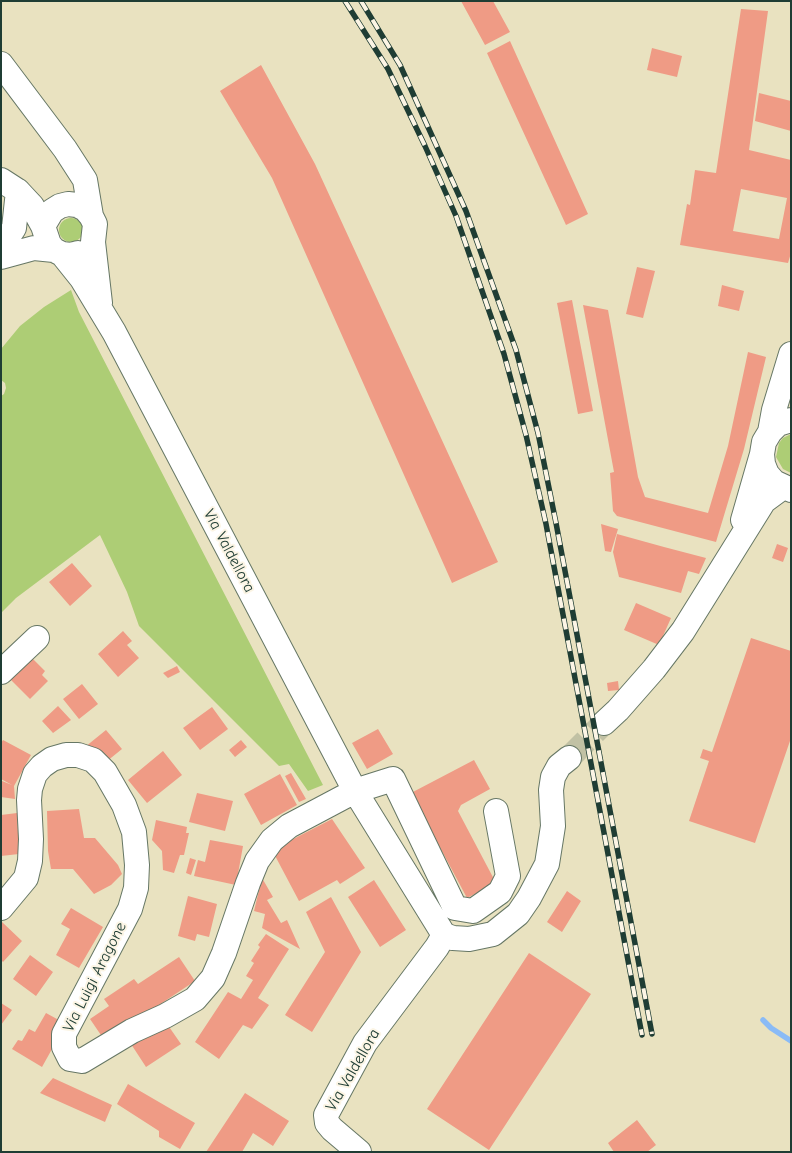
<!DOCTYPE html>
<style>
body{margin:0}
#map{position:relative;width:792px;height:1153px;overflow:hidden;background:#e9e2c0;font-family:"Comic Neue",sans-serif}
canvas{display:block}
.frame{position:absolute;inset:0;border:2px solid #1f3d34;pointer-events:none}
</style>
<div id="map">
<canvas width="792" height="1153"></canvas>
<div class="frame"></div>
</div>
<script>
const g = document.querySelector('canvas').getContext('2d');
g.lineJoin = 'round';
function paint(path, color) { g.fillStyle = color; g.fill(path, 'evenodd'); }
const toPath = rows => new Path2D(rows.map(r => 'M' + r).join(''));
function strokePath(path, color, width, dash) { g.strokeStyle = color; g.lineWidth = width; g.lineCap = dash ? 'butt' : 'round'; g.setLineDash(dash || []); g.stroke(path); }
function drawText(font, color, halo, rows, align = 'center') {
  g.font = font + ' "Comic Neue",sans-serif'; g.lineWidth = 4; g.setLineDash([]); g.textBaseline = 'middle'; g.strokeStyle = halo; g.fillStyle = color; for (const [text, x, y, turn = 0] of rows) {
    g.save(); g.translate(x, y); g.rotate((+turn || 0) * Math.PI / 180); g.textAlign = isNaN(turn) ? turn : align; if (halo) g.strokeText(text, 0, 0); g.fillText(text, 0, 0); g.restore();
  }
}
paint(toPath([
 '59 230a12 12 0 1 1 24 0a12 12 0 1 1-24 0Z',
 [71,290,79,312,323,785,308,791,289,764,279,766,139,626,127,592,100,535,16,598,1,613,1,396,4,394,6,388,5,383,1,380,1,349,20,326,44,307],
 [791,434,791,473,783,469,776,457,779,443,783,438]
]), '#adcd75');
strokePath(toPath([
 [763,1020,771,1028,791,1041]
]), '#8abbf6', 5.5);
paint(toPath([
 [461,1,493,1,510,32,485,45],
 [741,9,768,11,749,150,791,160,791,253,788,263,680,245,687,204,690,205,695,170,716,173],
 [741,189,787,198,779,239,733,231],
 [510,41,588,214,566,225,487,53],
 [652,48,682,56,677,77,647,70],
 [261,65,315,164,498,562,452,583,272,178,220,91],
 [759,93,791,101,791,131,755,121],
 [637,267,655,271,643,318,626,314],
 [722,285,744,291,739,311,718,306],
 [572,300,593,411,578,414,557,303],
 [583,305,608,310,638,477,645,497,708,513,728,446,748,352,766,357,744,449,716,542,617,516,613,511,610,473,614,472],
 [601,524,618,529,611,552,605,551],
 [617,534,664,547,706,558,699,574,688,571,681,593,619,577,613,552],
 [777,544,788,548,783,562,772,558],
 [72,563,92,586,70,606,49,582],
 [636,603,671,618,659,645,624,630],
 [123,631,132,641,127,645,139,658,118,677,98,654],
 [751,638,791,651,791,738,755,843,689,821,709,761,700,758,703,749,712,752],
 [30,656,45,671,42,675,48,681,30,699,9,678],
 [177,666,180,672,168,678,163,673],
 [618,681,619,690,608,691,607,683],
 [82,684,98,704,79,719,63,699],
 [58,706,71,720,53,733,42,721],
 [212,707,228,729,200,750,183,728],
 [378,729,393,754,367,769,352,743],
 [106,730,122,749,101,766,85,747],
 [3,740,31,755,14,786,15,799,1,797,2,781,12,785,1,779,1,743],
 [241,740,247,747,235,757,229,750],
 [163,751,182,775,147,803,128,780],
 [474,760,490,789,461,805,458,811,496,883,467,898,411,793],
 [291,773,306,799,299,802,285,776],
 [280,774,297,805,261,825,244,794],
 [197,793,233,801,225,831,189,822],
 [79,809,84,838,95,838,118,865,122,874,111,885,94,894,73,869,51,869,48,851,47,811],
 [17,813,19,854,1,856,1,815],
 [332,819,365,868,340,884,337,880,299,901,272,850],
 [156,820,187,827,186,833,189,833,184,855,180,855,174,873,163,870,162,851,152,840],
 [210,840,243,846,236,885,194,876,198,860,205,862],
 [190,858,196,860,191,875,186,873],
 [262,878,273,897,267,900,281,923,287,920,300,949,262,928,265,914,254,911],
 [374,880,406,930,380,947,348,897],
 [567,891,581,901,562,932,547,922],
 [188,896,217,904,209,937,197,934,195,941,178,936],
 [331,897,361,952,312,1032,285,1015,325,952,306,912],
 [71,908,103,927,79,968,56,955,70,929,61,924],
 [2,922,22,941,3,962,1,960],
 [266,934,289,949,258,998,269,1005,252,1029,243,1025,219,1059,195,1042,228,992,241,999,253,980,246,976,254,963,251,961,260,947,258,945],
 [529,953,591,994,489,1150,427,1109],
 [30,955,53,972,36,996,13,979],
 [179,957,195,981,105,1041,90,1019,109,1006,104,999,134,979,138,984],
 [1,1003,12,1010,1,1025],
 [46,1013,66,1024,42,1067,12,1049,18,1040,22,1041,29,1029,35,1032],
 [165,1021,181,1044,146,1067,131,1044],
 [53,1078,112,1105,105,1122,40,1093],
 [128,1084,195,1123,180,1149,159,1137,159,1131,117,1104],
 [245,1093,289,1121,273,1146,253,1133,242,1152,206,1152],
 [637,1120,656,1145,647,1152,614,1152,608,1143]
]), '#ef9b85');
strokePath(toPath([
 [569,758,604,723]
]), '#c1c1a4', 24, [24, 12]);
const minor = toPath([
 [1,64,65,149,85,180,91,216,95,224,93,242,100,303],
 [1,180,18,191,32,206,43,226,49,244,54,250,62,254,71,255,78,253],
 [43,226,52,211,60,206,68,204,77,205,85,209,91,216],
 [1,248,14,228,18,191],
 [62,254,82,279,114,332,355,791,444,935,453,938,469,939,493,934,518,914,529,898,547,864,553,826,551,790,553,777,559,766,569,758],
 [1,257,34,248,54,250],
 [791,420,778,424,770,432,764,442,762,454,763,464,767,474,774,482,791,490],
 [770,432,774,410,791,354],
 [743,520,762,454],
 [1,672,37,638],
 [604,723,618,710,654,669,683,631,764,501,783,487],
 [1,908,26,878,30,861,31,839,29,800,30,789,35,774,42,766,52,759,66,755,78,755,93,760,105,772,124,805,134,832,137,865,136,888,130,909,64,1034,64,1047,70,1059,82,1061,132,1031,165,1016,195,999,213,978,224,953,248,883,257,861,272,840,289,826,355,791,393,779,455,908,473,911,500,892,508,876,496,811],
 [359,1152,332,1129,327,1123,326,1115,365,1043,437,947,444,935]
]);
strokePath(minor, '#667765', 26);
strokePath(minor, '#fff', 24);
const rail = toPath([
 [345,1,388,69,425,146,456,216,504,354,526,435,546,524,642,1035],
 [361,1,400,65,466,211,516,350,538,433,556,523,652,1034]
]);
strokePath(rail, '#1f3d34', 5.5);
strokePath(rail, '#fcf5e5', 4, [11]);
drawText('16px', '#1f3d34', '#fcf5e5', [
 ["Via Valdellora",229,551,62],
 ["Via Luigi Aragone",95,977,-63],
 ["Via Valdellora",353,1070,-60]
]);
</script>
